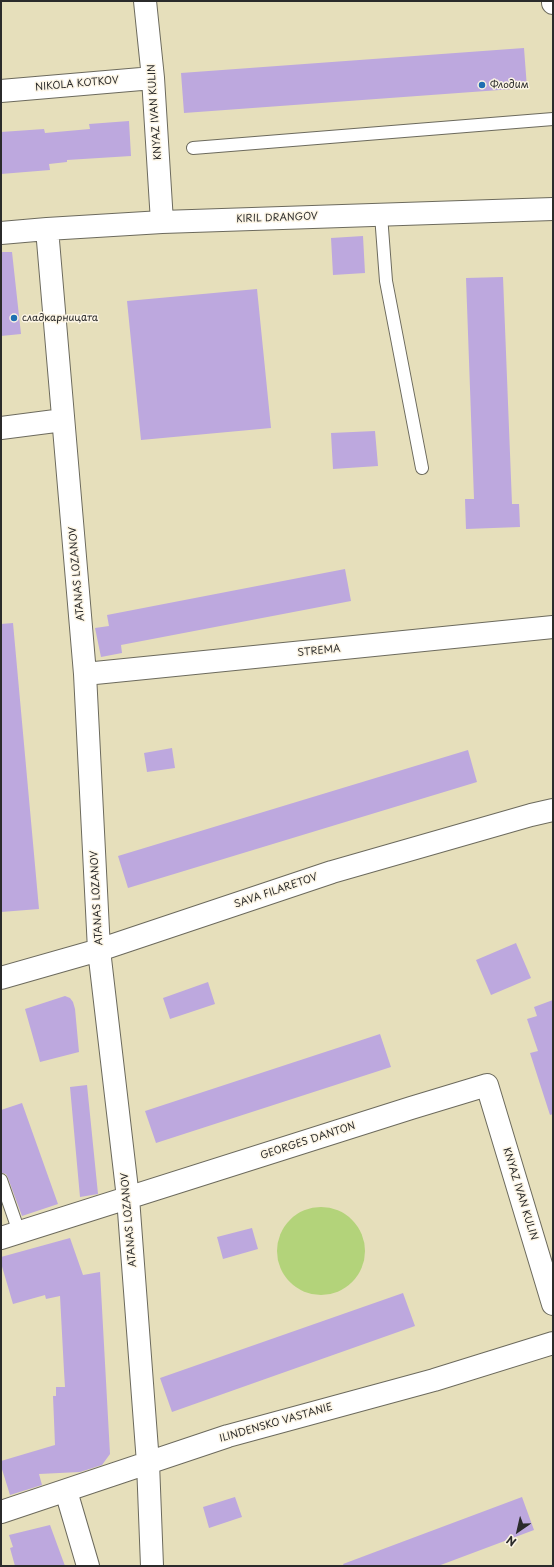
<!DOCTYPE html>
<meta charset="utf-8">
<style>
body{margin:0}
#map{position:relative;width:554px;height:1567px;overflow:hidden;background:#e6dfbb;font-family:"Playpen Sans",sans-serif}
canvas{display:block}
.frame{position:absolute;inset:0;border:2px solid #2b2b2b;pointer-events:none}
.north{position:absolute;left:498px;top:1511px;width:40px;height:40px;-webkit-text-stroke:3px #fcf5e5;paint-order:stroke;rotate:214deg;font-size:11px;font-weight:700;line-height:16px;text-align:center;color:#2b2b2b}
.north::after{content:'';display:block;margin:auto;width:14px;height:18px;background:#2b2b2b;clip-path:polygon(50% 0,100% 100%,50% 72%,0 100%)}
</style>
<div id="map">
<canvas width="554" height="1567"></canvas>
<div class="frame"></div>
<div class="north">N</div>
</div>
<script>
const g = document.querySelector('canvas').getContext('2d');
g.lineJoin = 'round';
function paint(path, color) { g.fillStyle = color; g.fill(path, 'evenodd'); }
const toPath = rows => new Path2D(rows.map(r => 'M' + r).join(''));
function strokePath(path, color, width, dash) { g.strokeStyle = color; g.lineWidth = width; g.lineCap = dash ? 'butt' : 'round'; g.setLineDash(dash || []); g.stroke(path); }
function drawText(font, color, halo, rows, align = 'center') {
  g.font = font + ' "Playpen Sans",sans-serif'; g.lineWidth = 3; g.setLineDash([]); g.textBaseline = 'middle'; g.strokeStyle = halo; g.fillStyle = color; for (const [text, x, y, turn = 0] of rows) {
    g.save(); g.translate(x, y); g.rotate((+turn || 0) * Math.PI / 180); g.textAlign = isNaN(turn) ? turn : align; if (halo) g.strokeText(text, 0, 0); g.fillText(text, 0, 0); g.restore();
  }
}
paint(toPath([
 '277 1251a44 44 0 1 1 88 0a44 44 0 1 1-88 0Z'
]), '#b3d37a');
paint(toPath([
 [524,48,527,88,184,113,181,73],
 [129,121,131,156,67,160,67,162,49,164,50,170,1,174,1,132,44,129,45,133,90,129,89,124],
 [363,236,365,273,333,275,331,238],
 [1,252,12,252,21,334,1,336],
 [503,277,512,504,519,504,520,527,466,529,465,499,474,499,466,278],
 [257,289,271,428,141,440,127,301],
 [375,431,378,466,333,469,331,433],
 [345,569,351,601,121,645,122,653,101,657,95,628,109,626,107,615],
 [13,623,39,909,1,912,1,624],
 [172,748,175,768,147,772,144,753],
 [468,750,477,782,128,888,118,856],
 [516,943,531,978,491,995,476,960],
 [208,982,215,1004,170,1019,163,998],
 [65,996,70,998,73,1002,75,1009,79,1052,40,1062,25,1009],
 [553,1000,553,1114,550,1115,530,1053,538,1051,527,1019,537,1016,534,1007],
 [380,1034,391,1067,156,1143,145,1111],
 [87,1085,98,1194,80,1197,70,1087],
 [22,1103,58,1204,22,1216,8,1178,6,1174,1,1173,1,1110],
 [252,1228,258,1249,223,1259,217,1237],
 [70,1238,83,1275,100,1272,110,1454,102,1465,80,1472,39,1474,42,1485,10,1495,1,1466,1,1461,55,1445,53,1396,56,1396,56,1387,65,1387,64,1371,60,1296,46,1299,45,1295,13,1304,1,1263,1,1257],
 [403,1293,415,1326,172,1412,160,1378],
 [235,1497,242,1517,209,1528,203,1507],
 [522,1497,534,1530,438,1566,344,1566,343,1564],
 [50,1525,65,1566,15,1566,10,1548,13,1547,9,1535]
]), '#bda8de');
const lane = toPath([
 [193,148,553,119],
 [381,215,386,281,422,468],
 [1,1180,19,1232]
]);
const street = toPath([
 [145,1,153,78,162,222],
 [553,1,553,3],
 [1,91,153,78],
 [47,229,85,674,99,950,128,1198,148,1463,152,1566],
 [1,233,47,229,162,222,553,209],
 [1,428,63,420],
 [85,674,553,627],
 [1,978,99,950,332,872,531,815,553,810],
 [1,1238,411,1108,487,1085,553,1304],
 [66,1491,88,1566],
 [1,1512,228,1436,434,1380,553,1343]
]);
strokePath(lane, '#6c6a5d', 14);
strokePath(street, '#6c6a5d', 24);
strokePath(lane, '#fff', 12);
strokePath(street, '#fff', 22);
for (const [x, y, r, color] of [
 [482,85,4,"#1f6fb2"],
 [14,318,4,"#1f6fb2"]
]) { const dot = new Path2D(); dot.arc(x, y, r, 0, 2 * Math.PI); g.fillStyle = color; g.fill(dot); strokePath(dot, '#fcf5e5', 1.5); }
drawText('10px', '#2b2b2b', '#fcf5e5', [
 ["NIKOLA KOTKOV",77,84,-5],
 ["KNYAZ IVAN KULIN",155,112,-94],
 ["KIRIL DRANGOV",277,218,-2],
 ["ATANAS LOZANOV",77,574,-95],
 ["STREMA",319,651,-6],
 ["SAVA FILARETOV",276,891,-19],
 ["ATANAS LOZANOV",97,898,-93],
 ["GEORGES DANTON",308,1141,-18],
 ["KNYAZ IVAN KULIN",520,1194,73],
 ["ATANAS LOZANOV",129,1220,-95],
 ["ILINDENSKO VASTANIE",276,1423,-16]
]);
drawText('10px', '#2b2b2b', '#fcf5e5', [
 ["Флодим",490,85],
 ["сладкарницата",22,318]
], 'left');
</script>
